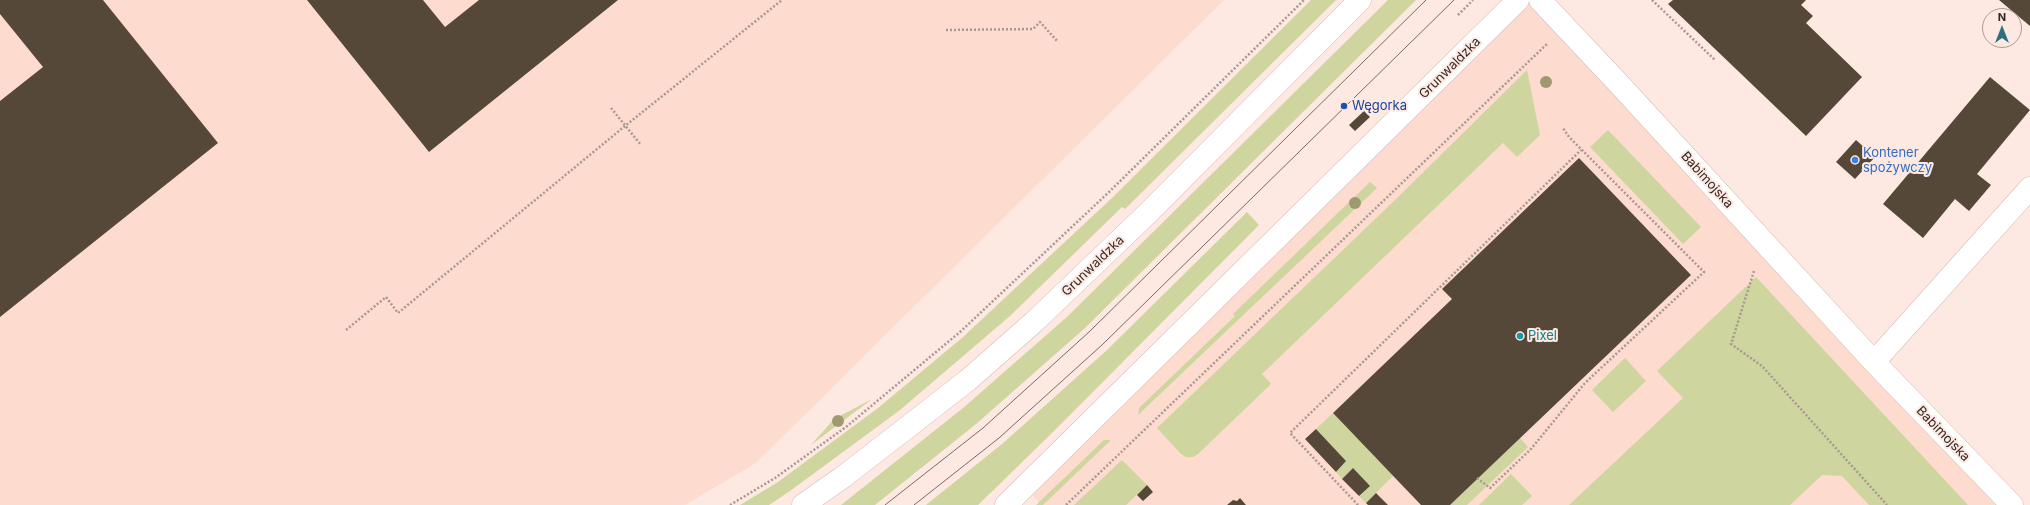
<!DOCTYPE html>
<meta charset="utf-8">
<style>
body{margin:0}
#map{position:relative;width:2030px;height:505px;overflow:hidden;background:#fde9e1;font-family:Inter,sans-serif}
canvas{display:block}
.north{position:absolute;left:1982px;top:8px;width:40px;height:40px;box-sizing:border-box;background:#fde9e1;border:1px solid #ac9c96;border-radius:50%;rotate:0deg;font-size:11px;font-weight:700;line-height:16px;text-align:center;color:#322825}
.north::after{content:'';display:block;margin:auto;width:14px;height:18px;background:#2b727e;clip-path:polygon(50% 0,100% 100%,50% 72%,0 100%)}
</style>
<div id="map">
<canvas width="2030" height="505"></canvas>
<div class="north">N</div>
</div>
<script>
const g = document.querySelector('canvas').getContext('2d');
g.lineJoin = 'round';
function paint(path, color) { g.fillStyle = color; g.fill(path, 'evenodd'); }
const toPath = rows => new Path2D(rows.map(r => 'M' + r).join(''));
function strokePath(path, color, width, dash) { g.strokeStyle = color; g.lineWidth = width; g.lineCap = dash ? 'butt' : 'round'; g.setLineDash(dash || []); g.stroke(path); }
function drawText(font, color, halo, rows, align = 'center') {
  g.font = font + ' Inter,sans-serif'; g.lineWidth = 4; g.setLineDash([]); g.textBaseline = 'middle'; g.strokeStyle = halo; g.fillStyle = color; for (const [text, x, y, turn = 0] of rows) {
    g.save(); g.translate(x, y); g.rotate((+turn || 0) * Math.PI / 180); g.textAlign = isNaN(turn) ? turn : align; if (halo) g.strokeText(text, 0, 0); g.fillText(text, 0, 0); g.restore();
  }
}
paint(toPath([
 [0,0,1224,0,756,463,685,505,0,505],
 [1518,0,1540,0,2012,505,1041,505,1025,486]
]), '#fddccf');
paint(toPath([
 [1311,0,1336,0,1125,209,1122,207,1010,316,900,410,790,491,769,505,740,505,778,482,878,408,963,337,1113,197],
 [1388,0,1416,0,1084,329,976,424,875,505,841,505,963,408,1068,316],
 [1527,70,1540,135,1517,157,1503,143,1262,374,1271,384,1198,454,1193,457,1186,457,1181,454,1157,428,1392,203],
 [1608,130,1701,227,1683,244,1590,147],
 [1370,182,1377,188,1138,415,1139,408,1235,316,1233,314],
 [1247,212,1259,225,1050,435,978,505,926,505,1002,444,1106,351],
 [1756,277,1968,505,1869,505,1842,476,1822,475,1790,505,1569,505,1683,398,1657,371],
 [1625,358,1646,381,1613,412,1592,390],
 [872,399,811,445,834,419],
 [1333,413,1393,476,1366,503,1359,496,1353,468,1342,479,1336,472,1346,461,1316,429],
 [1520,438,1528,447,1467,505,1450,505],
 [1104,440,1111,440,1043,505,1036,505],
 [1122,460,1147,485,1126,505,1074,505],
 [1511,474,1532,496,1522,505,1479,505]
]), '#ced59e');
paint(toPath([
 [0,0,103,0,218,143,0,317,0,101,43,67,0,14],
 [307,0,423,0,445,27,479,0,618,0,429,152],
 [1673,0,1806,0,1801,5,1813,16,1806,23,1862,77,1806,136,1668,4],
 [1999,0,2030,0,2030,26],
 [1990,77,2030,110,1977,174,1991,185,1969,211,1955,199,1923,238,1883,204],
 [1364,111,1370,117,1355,131,1349,125],
 [1856,140,1875,157,1855,179,1836,162],
 [1579,158,1691,275,1450,505,1421,505,1333,413,1452,299,1442,289],
 [1316,429,1346,461,1336,472,1305,439],
 [1353,468,1370,486,1359,496,1342,479],
 [1147,485,1153,492,1143,501,1137,495],
 [1376,493,1388,505,1368,505,1366,503],
 [1240,498,1246,505,1227,505,1233,500,1237,501]
]), '#564839');
const minor = toPath([
 [1540,0,1620,85,1874,362,2012,505],
 [1874,362,2030,188]
]);
const tertiary = toPath([
 [803,505,843,477,909,426,968,380,1034,322,1147,214,1360,0],
 [1006,505,1518,0]
]);
strokePath(minor, '#d5bcb3', 23);
strokePath(tertiary, '#d5bcb3', 23);
strokePath(toPath([
 [1652,0,1715,60],
 [1458,15,1473,0],
 [946,30,1033,29,1040,22,1058,42],
 [611,108,641,145],
 [1754,271,1731,344,1762,366,1887,505],
 [346,330,386,297,398,313,625,126,782,0],
 [1477,478,1490,488,1531,449,1585,383,1704,272,1569,137,1563,128],
 [730,505,775,478,846,427,960,332,1109,192,1304,0],
 [1066,505,1547,44],
 [1358,505,1290,433,1581,150]
]), '#a89892', 2.5, [2, 2]);
strokePath(minor, '#fff', 22);
strokePath(tertiary, '#fff', 22);
strokePath(toPath([
 [885,505,983,428,1089,332,1426,0],
 [914,505,999,438,1103,344,1454,0]
]), '#776a65', 1);
g.fillStyle = '#9f9972';
for (const [x, y] of [
 [1546,82],
 [1355,203],
 [838,421]
]) { g.beginPath(); g.arc(x, y, 6, 0, 2 * Math.PI); g.fill(); }
for (const [x, y, r, color] of [
 [1344,106,4,"#1a4fb4"],
 [1855,160,4,"#3f7fe0"],
 [1520,336,4,"#0f9aa8"]
]) { const dot = new Path2D(); dot.arc(x, y, r, 0, 2 * Math.PI); g.fillStyle = color; g.fill(dot); strokePath(dot, '#fde9e1', 1.5); }
drawText('13px', '#322825', '#fde9e1', [
 ["Grunwaldzka",1450,68,-45],
 ["Babimojska",1707,180,48],
 ["Grunwaldzka",1093,266,-44],
 ["Babimojska",1943,434,46]
]);
drawText('13px', '#164399', '#fde9e1', [
 ["Węgorka",1352,106]
], 'left');
drawText('13px', '#366cbe', '#fde9e1', [
 ["Kontener",1863,153],
 ["spożywczy",1863,168]
], 'left');
drawText('13px', '#0d838f', '#fde9e1', [
 ["Pixel",1528,336]
], 'left');
</script>
